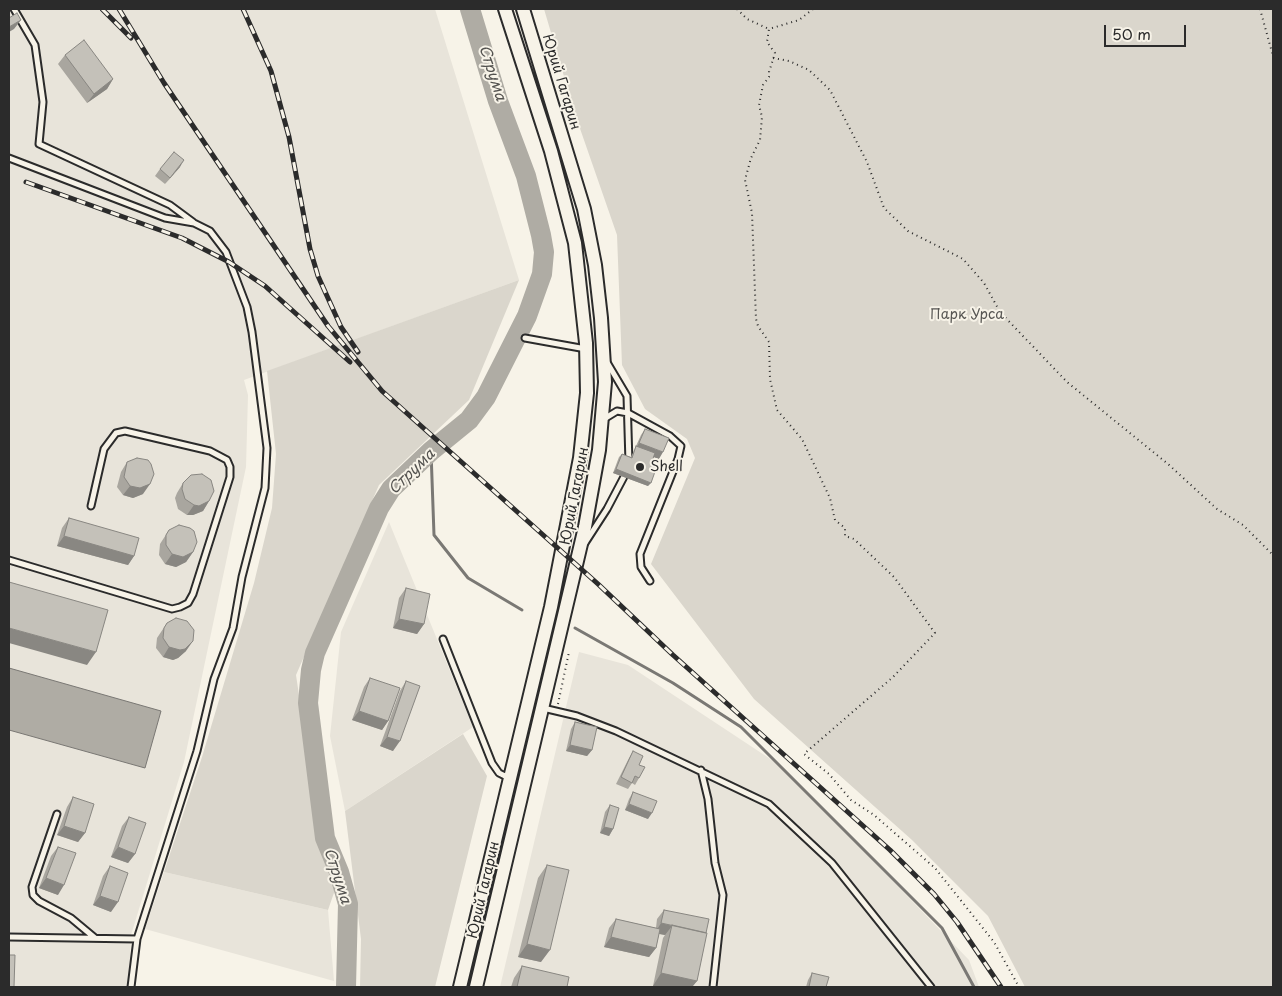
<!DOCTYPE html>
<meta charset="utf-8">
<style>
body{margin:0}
#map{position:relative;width:1282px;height:996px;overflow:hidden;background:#f7f3e8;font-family:"Playpen Sans",sans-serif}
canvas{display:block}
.frame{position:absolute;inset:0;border:10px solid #2b2b2b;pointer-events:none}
.scale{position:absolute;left:1104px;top:25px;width:82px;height:22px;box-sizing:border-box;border:2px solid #2b2b2b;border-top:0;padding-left:6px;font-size:15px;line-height:18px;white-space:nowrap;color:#2b2b2b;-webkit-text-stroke:4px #f7f3e8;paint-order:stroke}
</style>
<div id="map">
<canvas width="1282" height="996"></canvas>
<div class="frame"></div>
<div class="scale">50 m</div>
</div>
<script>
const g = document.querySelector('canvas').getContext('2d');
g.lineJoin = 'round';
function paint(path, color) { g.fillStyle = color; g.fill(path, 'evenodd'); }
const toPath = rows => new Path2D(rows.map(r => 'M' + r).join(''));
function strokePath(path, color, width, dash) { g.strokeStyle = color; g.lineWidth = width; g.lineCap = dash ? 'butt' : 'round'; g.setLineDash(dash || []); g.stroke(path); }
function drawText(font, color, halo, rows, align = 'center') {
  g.font = font + ' "Playpen Sans",sans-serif'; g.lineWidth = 4; g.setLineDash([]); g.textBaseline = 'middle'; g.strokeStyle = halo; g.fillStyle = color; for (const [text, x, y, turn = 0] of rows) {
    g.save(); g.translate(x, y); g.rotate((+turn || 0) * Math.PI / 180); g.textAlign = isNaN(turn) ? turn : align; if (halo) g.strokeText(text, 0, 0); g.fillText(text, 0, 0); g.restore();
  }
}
paint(toPath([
 [9,9,435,9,519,280,244,380,248,395,246,467,184,762,131,935,129,987,9,987],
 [389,522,473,727,345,811,330,736,341,632],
 [579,652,628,665,784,768,969,960,979,987,500,987],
 [164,872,328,910,334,981,145,929]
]), '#e8e4da');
paint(toPath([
 [544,9,1273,9,1273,987,1025,987,988,916,912,840,754,699,651,564,695,458,687,439,645,409,622,365,617,235,576,117],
 [519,280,469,400,379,485,296,675,322,850,336,887,328,910,164,872,202,757,254,583,272,508,276,454,267,371],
 [463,734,487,776,435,987,360,987,361,939,345,811]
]), '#dad6cc');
const water = toPath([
 [9,668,161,711,145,768,9,730,9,668]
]);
paint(water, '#afaca4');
strokePath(water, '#7a7874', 1);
strokePath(toPath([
 [431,451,434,535,468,578,522,610],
 [575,628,673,683,741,727,942,928,974,987]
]), '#7a7874', 3);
strokePath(toPath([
 [346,987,348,904,339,872,325,838,308,703,311,670,315,653,379,508,391,489,431,451,469,420,486,397,527,316,542,274,544,252,541,235,526,176,498,101,470,9]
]), '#afaca4', 20);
const service = toPath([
 [14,9,35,45,43,102,39,144,170,205,193,222],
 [9,158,165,218,194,223,210,231,226,252,247,307,252,332,267,448,265,488,242,577,233,628,214,679,197,751,137,939,131,987],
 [525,338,586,349],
 [608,364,627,396,629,463],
 [604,419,617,411,628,413,670,436,681,446,678,459,640,554,641,567,650,581],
 [585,543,607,509,627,471],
 [9,560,172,609,180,607,188,603,193,594,230,477,230,467,227,460,210,451,125,431,116,433,104,449,91,506],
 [443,639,492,763,499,773,509,778],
 [543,708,577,716,616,731,769,804,832,863,931,987],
 [701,770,708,799,715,863,723,895,713,987],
 [57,814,32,887,33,895,39,901,71,918,95,938],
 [9,937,137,939]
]);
const tertiary = toPath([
 [460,987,551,607,580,458,587,393,586,343,575,243,551,151,505,9],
 [476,987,585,527,599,450,605,382,601,318,595,265,584,209,523,9]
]);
strokePath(service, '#2b2b2b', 9);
strokePath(tertiary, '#2b2b2b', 16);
strokePath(toPath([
 [737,9,747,19,769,29],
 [813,9,799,20,769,29,767,42,775,53,769,72,769,77,763,85,759,105,762,117,760,140,751,158,745,180,752,213,756,319,758,326,769,342,770,379,777,410,802,439,830,498,835,520,845,528,845,536,854,539,894,577,935,633,893,677,804,754,829,774,851,800,874,815,935,868,994,942,1019,987],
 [1260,9,1273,56],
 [773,58,789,61,809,70,830,90,867,162,884,208,908,231,963,259,984,283,1000,312,1067,382,1168,464,1217,509,1243,525,1273,555],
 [558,704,569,652]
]), '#2b2b2b', 2, [1, 4]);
strokePath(service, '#f7f3e8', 5);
strokePath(tertiary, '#f7f3e8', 12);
const rail = toPath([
 [102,9,131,38],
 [119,9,164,83,328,326,382,391,598,584,673,655,890,850,934,894,957,922,1001,987],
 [243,9,271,71,289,137,310,249,318,276,341,327,358,352],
 [26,182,182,238,229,262,265,286,350,362]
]);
strokePath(rail, '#2b2b2b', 5);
strokePath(rail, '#f7f3e8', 3, [9]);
paint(toPath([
 [65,55,113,79,107,89,87,103,58,64],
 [180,167,165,184,155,176,160,169],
 [645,429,659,459,654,457,651,464,648,486,613,473,619,457,622,454,631,457,641,435],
 [127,462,143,494,133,498,123,495,117,487,121,472],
 [183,483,209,501,203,511,193,515,187,515,178,509,175,498,177,493],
 [69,518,134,556,128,565,57,546,62,528],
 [169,530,193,552,186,562,176,567,165,564,159,555,160,544],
 [406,588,424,624,417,634,393,628,399,598],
 [167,623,186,651,178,658,173,660,163,657,156,648,157,638],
 [370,678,388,721,382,730,352,720,364,687],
 [406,681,393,751,380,746,400,691],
 [575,722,592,750,587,756,566,751,571,729],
 [633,751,639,765,639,778,635,785,632,783,628,789,616,784,629,758],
 [633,792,648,819,625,810,629,799],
 [73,797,85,833,78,842,57,835,67,807],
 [610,805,613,829,609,836,600,833,605,812],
 [129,817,135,854,128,863,111,857,122,826],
 [58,847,58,895,39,888,51,856],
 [547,865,541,962,518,957,538,878],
 [110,866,111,912,93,905,103,876],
 [664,910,697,981,692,987,659,987,653,986,663,938,665,935,659,934,656,948,649,957,604,947,609,928,616,919,656,928,657,919],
 [522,966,567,987,511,987,514,978],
 [812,973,826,987,806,987,808,980]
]), '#a9a69f');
paint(toPath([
 [21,20,14,29,9,32,9,27],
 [113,79,107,89,87,103,94,94],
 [184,160,180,167,165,184,170,178],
 [639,443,663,452,659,459,635,450],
 [616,469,651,483,648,486,613,473],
 [150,484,143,494,133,498,123,495,130,486],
 [209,501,203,511,193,515,187,515,194,505],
 [64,536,134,556,128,565,57,546],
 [193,552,186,562,176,567,165,564,172,554],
 [399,619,424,624,417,634,393,628],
 [9,628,96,652,87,665,9,643],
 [193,641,186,651,178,658,173,660,163,657,169,647],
 [359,711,388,721,382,730,352,720],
 [387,737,400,741,393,751,380,746],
 [570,745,592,750,587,756,566,751],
 [629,804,652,813,648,819,625,810],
 [64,826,85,833,78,842,57,835],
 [604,827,613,829,609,836,600,833],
 [118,847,135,854,128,863,111,857],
 [46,878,64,885,58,895,39,888],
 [100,896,118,902,111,912,93,905],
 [661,923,672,926,665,935,655,933],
 [611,937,656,948,649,957,604,947],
 [527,944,550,950,541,962,518,957],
 [661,973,697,981,692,987,659,987,653,986]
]), '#898782');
const building = toPath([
 [17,13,21,20,9,27,9,18,17,13],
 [84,40,113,79,94,94,65,55,84,40],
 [174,152,184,160,170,178,160,169,174,152],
 [645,429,669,438,663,452,639,443,645,429],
 [636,446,655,453,651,464,657,466,651,483,616,469,622,454,632,458,636,446],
 [137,458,148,460,151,464,154,474,150,484,140,488,130,486,124,477,127,462,137,458],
 [202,474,211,480,214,491,209,501,199,506,194,505,185,499,182,489,183,483,191,475,202,474],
 [69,518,139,538,134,556,64,536,69,518],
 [179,525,190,528,194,531,197,542,193,552,183,557,172,554,166,545,166,535,169,530,179,525],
 [9,582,108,610,96,652,9,628,9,582],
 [406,588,430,594,424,624,399,619,406,588],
 [176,618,187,621,194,630,193,641,185,649,180,650,169,647,163,638,164,628,167,623,176,618],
 [370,678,400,688,388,721,359,711,370,678],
 [406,681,420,686,400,741,387,737,406,681],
 [575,722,597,727,592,750,570,745,575,722],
 [633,751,643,756,639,765,645,767,639,778,635,776,632,783,621,777,633,751],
 [633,792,657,801,652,813,629,804,633,792],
 [73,797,94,804,85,833,64,826,73,797],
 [610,805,619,808,613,829,604,827,610,805],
 [129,817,146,823,135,854,118,847,129,817],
 [58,847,76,853,64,885,46,878,58,847],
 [547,865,569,870,550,950,527,944,547,865],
 [110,866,128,873,118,902,100,896,110,866],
 [664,910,709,919,706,933,661,923,664,910],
 [616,919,660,929,656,948,611,937,616,919],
 [672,925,707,933,697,981,661,973,672,925],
 [9,955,15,955,14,987,9,987,9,955],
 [522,966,569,977,567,987,517,987,522,966],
 [812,973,829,977,826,987,809,987,812,973]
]);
paint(building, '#c4c1b9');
strokePath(building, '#898782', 1);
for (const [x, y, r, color] of [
 [640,467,5,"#2b2b2b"]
]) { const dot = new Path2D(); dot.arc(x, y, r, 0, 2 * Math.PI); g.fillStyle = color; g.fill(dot); strokePath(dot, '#f7f3e8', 2); }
drawText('14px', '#2b2b2b', '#f7f3e8', [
 ["Юрий Гагарин",561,82,73],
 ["Юрий Гагарин",575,496,-79],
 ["Юрий Гагарин",484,890,-77]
]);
drawText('14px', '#575653', '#f7f3e8', [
 ["Парк Урса",967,315]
]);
drawText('14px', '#2b2b2b', '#f7f3e8', [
 ["Shell",650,467]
], 'left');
drawText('italic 15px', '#53524f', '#f7f3e8', [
 ["Струма",492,73,72],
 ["Струма",412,472,-44],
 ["Струма",337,876,72]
]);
</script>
